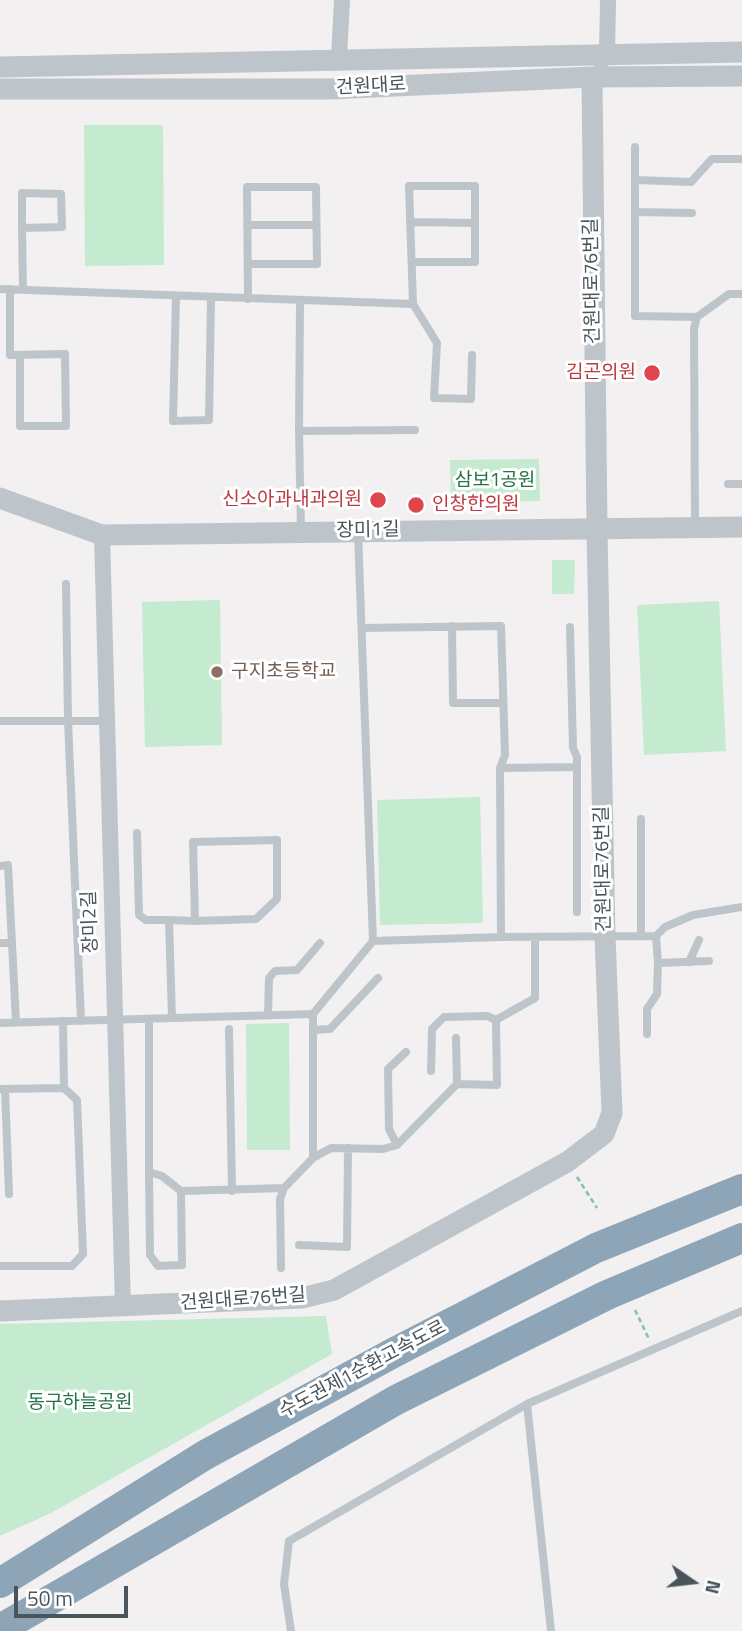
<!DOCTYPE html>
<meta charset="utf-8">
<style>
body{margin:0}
#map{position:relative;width:742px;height:1631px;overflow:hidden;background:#f2f0f0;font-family:"Titillium Web",sans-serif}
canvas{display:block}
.north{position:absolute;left:658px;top:1547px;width:70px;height:70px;-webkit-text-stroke:5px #fff;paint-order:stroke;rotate:104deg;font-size:19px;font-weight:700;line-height:28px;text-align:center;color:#4a545b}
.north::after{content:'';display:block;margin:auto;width:24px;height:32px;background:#4a545b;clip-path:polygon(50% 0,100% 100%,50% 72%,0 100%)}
.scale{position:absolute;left:14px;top:1586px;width:114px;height:32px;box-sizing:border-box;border:4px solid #4a545b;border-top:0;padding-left:9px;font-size:21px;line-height:24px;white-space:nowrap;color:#4a545b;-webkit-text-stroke:5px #fff;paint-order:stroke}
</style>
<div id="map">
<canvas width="742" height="1631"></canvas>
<div class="north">N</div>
<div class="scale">50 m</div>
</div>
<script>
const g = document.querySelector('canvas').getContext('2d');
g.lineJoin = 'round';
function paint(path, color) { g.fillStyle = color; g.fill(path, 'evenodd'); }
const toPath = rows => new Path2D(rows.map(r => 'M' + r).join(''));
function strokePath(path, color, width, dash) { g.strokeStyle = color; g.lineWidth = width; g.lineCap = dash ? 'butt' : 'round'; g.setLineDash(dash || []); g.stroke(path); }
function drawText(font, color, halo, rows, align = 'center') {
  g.font = font + ' "Titillium Web","Noto Sans KR",sans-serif'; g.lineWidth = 6; g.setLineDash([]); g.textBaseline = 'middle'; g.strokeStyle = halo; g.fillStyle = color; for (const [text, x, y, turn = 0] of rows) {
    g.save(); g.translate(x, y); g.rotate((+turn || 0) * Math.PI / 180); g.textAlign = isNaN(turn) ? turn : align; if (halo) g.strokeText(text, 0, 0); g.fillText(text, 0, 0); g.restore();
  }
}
paint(toPath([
 [84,125,163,125,164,265,85,266],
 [539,459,540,501,451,503,450,460],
 [552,560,575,560,574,594,552,594],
 [220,600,222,745,145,747,142,602],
 [719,601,726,751,644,755,637,605],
 [480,797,483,923,380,925,377,800],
 [289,1023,290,1150,247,1150,246,1024],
 [326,1316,332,1354,51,1513,0,1536,0,1324]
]), '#c4ead0');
strokePath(toPath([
 [577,1177,597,1208],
 [635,1310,649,1339]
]), '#80c39e', 2.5, [5, 3.5]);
strokePath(toPath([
 [635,147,635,316,697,317],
 [636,180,691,182,712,159,742,159],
 [636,212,692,213],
 [410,222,475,223],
 [247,225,316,225],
 [22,228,62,227,61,194,22,193,22,228,23,290],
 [412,262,475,262,475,186,409,186,413,304,437,343,434,398,471,399,472,355],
 [248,264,317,264,316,187,247,187,248,299],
 [0,289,413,304],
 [10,289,10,355,65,354,66,426,20,426,20,355],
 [176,297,173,421,209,420,211,298],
 [299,431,300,301],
 [728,484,742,484],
 [695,525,694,328,697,317,729,294,742,294],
 [301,530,299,431,415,430],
 [66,584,68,721,81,1021],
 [452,626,453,703,503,703],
 [570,627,573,748,577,757,577,767],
 [362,628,501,626,505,755,500,768,501,937,656,936,665,927,693,915,742,907],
 [0,721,105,721],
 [500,768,577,767,577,912],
 [137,833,139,915,146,920,169,920],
 [0,866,8,865,16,1022],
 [641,936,641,819],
 [656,936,658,963,709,961],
 [373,941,501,937],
 [0,943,11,943],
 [689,962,699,940],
 [268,1014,269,978,275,971,297,970,320,943],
 [172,1018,169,920,195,921,256,919,277,899,277,840,193,842,195,921],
 [149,1020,149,1172,162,1176,181,1191,284,1188,313,1158,331,1148,383,1149,397,1145,457,1084,497,1085,496,1020,535,998,535,938],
 [0,1023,313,1014,373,941,358,533],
 [229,1029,232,1191],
 [313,1030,330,1029,378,978],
 [647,1034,647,1009,657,994,658,963],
 [456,1038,457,1084],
 [431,1071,432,1029,444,1017,487,1016,496,1020],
 [1,1089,64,1088],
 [5,1089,9,1194],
 [397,1145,389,1129,388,1069,406,1052],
 [313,1158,313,1014],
 [149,1172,150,1255,158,1266,182,1265,181,1191],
 [299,1245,347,1247,348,1148],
 [0,1266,72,1266,83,1254,77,1100,64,1088,63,1021],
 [281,1268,280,1199,284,1188],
 [291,1631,284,1584,289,1541,527,1404],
 [551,1631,527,1404,742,1311]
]), '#bdc5cb', 8);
strokePath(toPath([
 [339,58,342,0],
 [601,62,607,52,608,0],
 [102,535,123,1308]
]), '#bdc5cb', 16);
strokePath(toPath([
 [0,67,742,52],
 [0,89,330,89,592,77,742,76],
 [0,498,102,535,742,527],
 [0,1311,302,1298,334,1290,567,1162,604,1134,612,1113,605,937,597,530,592,77]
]), '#bdc5cb', 21);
strokePath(toPath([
 [0,1583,205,1455,395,1352,596,1248,742,1189],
 [0,1629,396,1400,607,1295,742,1238]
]), '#8ea5b8', 30);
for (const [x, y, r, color] of [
 [652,373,9,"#e0444e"],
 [378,500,9,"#e0444e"],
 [416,505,9,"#e0444e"],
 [217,672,7,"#8d6e63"]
]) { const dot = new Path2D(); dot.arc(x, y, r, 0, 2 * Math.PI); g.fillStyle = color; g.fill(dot); strokePath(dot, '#fff', 2.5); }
drawText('19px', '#4a545b', '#fff', [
 ["건원대로",371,87,-3],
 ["건원대로76번길",593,281,-91],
 ["장미1길",368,531,-1],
 ["건원대로76번길",604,869,-91],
 ["장미2길",91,922,-92],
 ["건원대로76번길",243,1300,-4],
 ["수도권제1순환고속도로",363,1370,-28]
]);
drawText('19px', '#be3a42', '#fff', [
 ["김곤의원",636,373],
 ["신소아과내과의원",362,500],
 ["인창한의원",432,505,"left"]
], 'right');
drawText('19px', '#237347', '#fff', [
 ["삼보1공원",495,481],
 ["동구하늘공원",80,1403]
]);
drawText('19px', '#785e54', '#fff', [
 ["구지초등학교",231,672]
], 'left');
</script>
